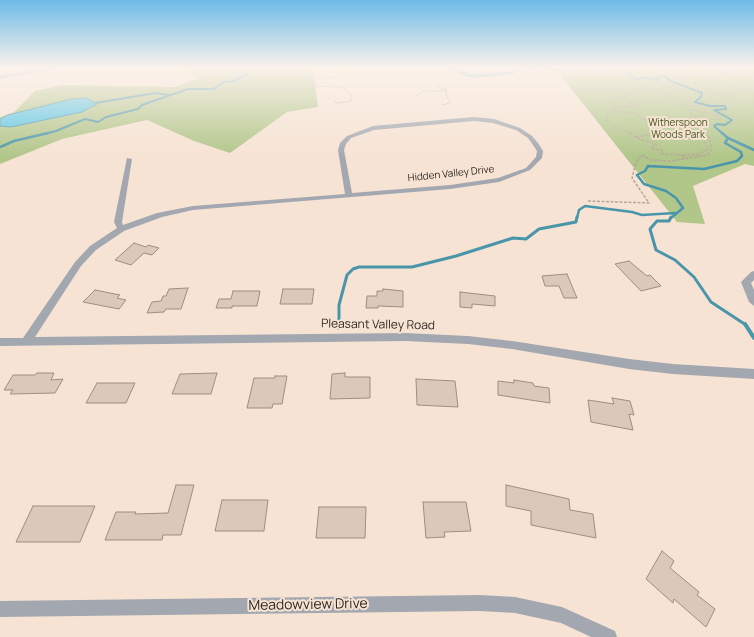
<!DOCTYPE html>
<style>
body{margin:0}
canvas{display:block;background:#f6e3d3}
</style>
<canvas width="754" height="637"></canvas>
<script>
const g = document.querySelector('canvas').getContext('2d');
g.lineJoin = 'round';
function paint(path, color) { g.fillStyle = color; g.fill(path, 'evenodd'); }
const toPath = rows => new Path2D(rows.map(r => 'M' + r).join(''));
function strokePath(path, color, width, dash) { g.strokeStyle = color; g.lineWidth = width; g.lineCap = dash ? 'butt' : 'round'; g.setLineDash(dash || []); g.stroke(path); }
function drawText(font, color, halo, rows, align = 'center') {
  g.font = font + ' Manrope,sans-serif'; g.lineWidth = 4; g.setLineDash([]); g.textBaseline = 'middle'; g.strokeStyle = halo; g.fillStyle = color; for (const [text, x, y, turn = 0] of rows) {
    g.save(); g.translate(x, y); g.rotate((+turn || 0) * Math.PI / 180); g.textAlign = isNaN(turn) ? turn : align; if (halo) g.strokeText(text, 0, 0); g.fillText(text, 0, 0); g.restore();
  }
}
paint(toPath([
 [188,68,232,68,232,70,239,71,235,68,313,68,318,107,287,112,230,153,194,141,147,120,62,139,0,164,0,117,14,112,35,91,63,85,174,87,198,78,192,77],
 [754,70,754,166,745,164,693,186,705,224,677,222,557,71]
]), '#b1c689');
const water = toPath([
 [449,68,457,68,472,75,510,72,517,68,555,68,575,69,587,68,587,69,575,71,523,68,520,71,509,74,476,77,467,76,449,68],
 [86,98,97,104,82,112,11,127,0,126,0,119,8,115,71,99,86,98]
]);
paint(water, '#54c6e6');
strokePath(water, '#4996ab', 1);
strokePath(toPath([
 [617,68,628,72,636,80,644,77,658,80,658,76,666,77,671,81,702,93,701,97,695,102,710,106,725,106,726,109,714,110,732,120,725,125,717,124,714,126,723,134],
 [96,103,155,93,169,95],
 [44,134,56,131,85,119,98,122,106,117,138,109,142,105,188,89,214,89,223,82,234,81,246,75,245,72,236,69,237,68]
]), '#4996ab', 2);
strokePath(toPath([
 [722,133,728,138,754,150],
 [0,147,14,141,48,133],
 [577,218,579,210,585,206,632,212,642,215,675,213],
 [671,218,683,208,676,198,666,191,644,184,637,175,645,171,648,166,704,169,737,161,742,156,741,152,725,143,728,138]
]), '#4996ab', 2.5);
strokePath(toPath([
 [671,217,669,221,657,221,650,229,656,250,675,260,694,277,711,302,746,325],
 [339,325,339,305,347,275,353,269,359,267,412,267,456,256,513,238,526,239,539,229,576,222,577,217]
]), '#4996ab', 3);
strokePath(toPath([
 [339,324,339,328],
 [745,324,754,338]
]), '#4996ab', 4);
const building = toPath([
 [134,243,146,247,148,245,159,248,152,255,144,253,131,265,115,260,134,243],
 [629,261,647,276,650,275,661,286,641,291,615,264,629,261],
 [567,274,577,298,564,298,559,286,545,286,542,276,567,274],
 [188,288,181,309,166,309,164,312,147,313,152,302,161,301,163,296,166,296,169,289,188,288],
 [283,289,314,289,312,304,280,304,283,289],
 [383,289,403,291,403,307,378,306,378,308,366,308,367,296,377,296,377,291,383,291,383,289],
 [95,290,120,295,117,298,126,300,119,309,83,302,95,290],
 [233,291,260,291,257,306,232,306,232,308,216,308,219,299,231,299,233,291],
 [460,292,495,296,495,306,472,304,472,308,460,307,460,292],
 [37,373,54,373,51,380,63,379,55,393,10,394,13,390,4,390,13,375,35,375,37,373],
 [217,373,211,394,172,394,180,374,217,373],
 [345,373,345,377,370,377,370,398,330,399,332,374,345,373],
 [275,376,287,376,282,404,273,404,272,408,247,408,254,378,275,378,275,376],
 [416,379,455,381,458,407,417,405,416,379],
 [514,380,533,383,534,386,549,388,550,403,498,395,498,381,514,383,514,380],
 [97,383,135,383,126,403,86,403,97,383],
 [612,398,630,401,634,415,629,414,633,430,591,422,588,400,614,404,612,398],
 [176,485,194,485,181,535,163,535,162,540,105,540,116,512,136,512,135,514,168,513,176,485],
 [506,485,569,499,570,510,593,514,596,538,531,525,531,511,506,506,506,485],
 [222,500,268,500,264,531,215,531,222,500],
 [423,502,466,502,471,531,444,532,445,537,426,538,423,502],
 [33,506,95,506,80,542,16,542,33,506],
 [319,507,366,507,365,538,316,538,319,507],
 [662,551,674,561,670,568,699,592,697,595,715,609,706,627,674,599,673,603,646,579,662,551]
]);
paint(building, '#dbc8b9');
strokePath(building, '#9f8d7f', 1);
strokePath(toPath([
 [754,72,749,72,742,76,746,82,746,86,754,92],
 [627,74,644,72,672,75,742,76],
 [627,74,627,76,642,82,639,84,642,86,664,92,671,99,689,110,707,134],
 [673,76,684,79,683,73,690,75,694,77,693,84,695,86,725,98,730,96,727,92,730,88,738,83,745,84],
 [642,82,664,82,686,89,685,94,691,99,687,104,704,109,705,111,703,112,715,114,721,119,708,120],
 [694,83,715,77],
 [654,88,669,87,679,91,682,93,681,97,684,102,680,104],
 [415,97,424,91,447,91,446,89,440,89,437,83],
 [624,97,633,105],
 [335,101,337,103,351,101,351,95,342,87,315,86,312,81,318,78,339,77,337,68],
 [443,105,450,103,445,91],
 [615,108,681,97],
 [690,110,703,112,697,116],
 [615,111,636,114,640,116,638,117,640,119,659,121],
 [695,116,705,117,709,120,699,121],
 [632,134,613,126,607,120,607,114,615,110,609,101,633,94,642,86],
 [673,134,667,126,674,120,682,125,688,126,696,124,701,128],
 [700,134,702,129]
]), '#b6a79a', 1, [2, 1]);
strokePath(toPath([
 [630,133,639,139,654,143,656,145,651,147,653,149,662,150,661,153,664,154,683,155,684,157,682,159],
 [636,137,647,135,672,136,672,133],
 [683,155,699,154,708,149,704,140,699,136,700,133],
 [588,201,649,203,632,178,636,162,642,155,651,160,670,161,708,155,711,149,711,143,707,133]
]), '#b6a79a', 1.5, [3, 1.5]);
paint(toPath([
 [52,68,60,68,0,79,0,75,52,68],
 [474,117,494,119,520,128,532,136,538,143,543,151,542,158,530,170,499,182,450,189,193,210,162,217,124,231,96,250,81,266,35,337,405,333,468,336,512,341,629,359,673,364,754,369,754,379,673,374,629,369,512,349,468,344,405,341,0,346,0,338,23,338,75,262,90,246,117,228,114,222,127,158,132,159,122,222,123,225,157,213,193,206,345,194,338,150,340,143,347,136,373,126,474,117],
 [474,121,493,123,516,130,528,138,533,145,537,151,536,157,526,168,498,178,450,185,352,193,344,150,346,144,351,138,374,130,474,121],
 [754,271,754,280,751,283,754,290,754,306,749,302,741,282,751,272,754,271],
 [480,595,515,597,562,607,615,631,617,637,591,637,561,623,515,613,480,611,0,617,0,601,480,595]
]), '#a3a8b0');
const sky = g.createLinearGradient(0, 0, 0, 157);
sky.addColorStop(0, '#6dbbe7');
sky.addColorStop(0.43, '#fbf2eb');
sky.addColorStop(1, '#fbf2eb00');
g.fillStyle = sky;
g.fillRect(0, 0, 754, 157);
drawText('10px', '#46561c', '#f6e3d3', [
 ["Witherspoon",678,123],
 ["Woods Park",678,135]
]);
drawText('10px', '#2e2721', '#f6e3d3', [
 ["Hidden Valley Drive",451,174,-6]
]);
drawText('12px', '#2e2721', '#f6e3d3', [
 ["Pleasant Valley Road",378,325,1]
]);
drawText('14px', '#2e2721', '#f6e3d3', [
 ["Meadowview Drive",308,605,-1]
]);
</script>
